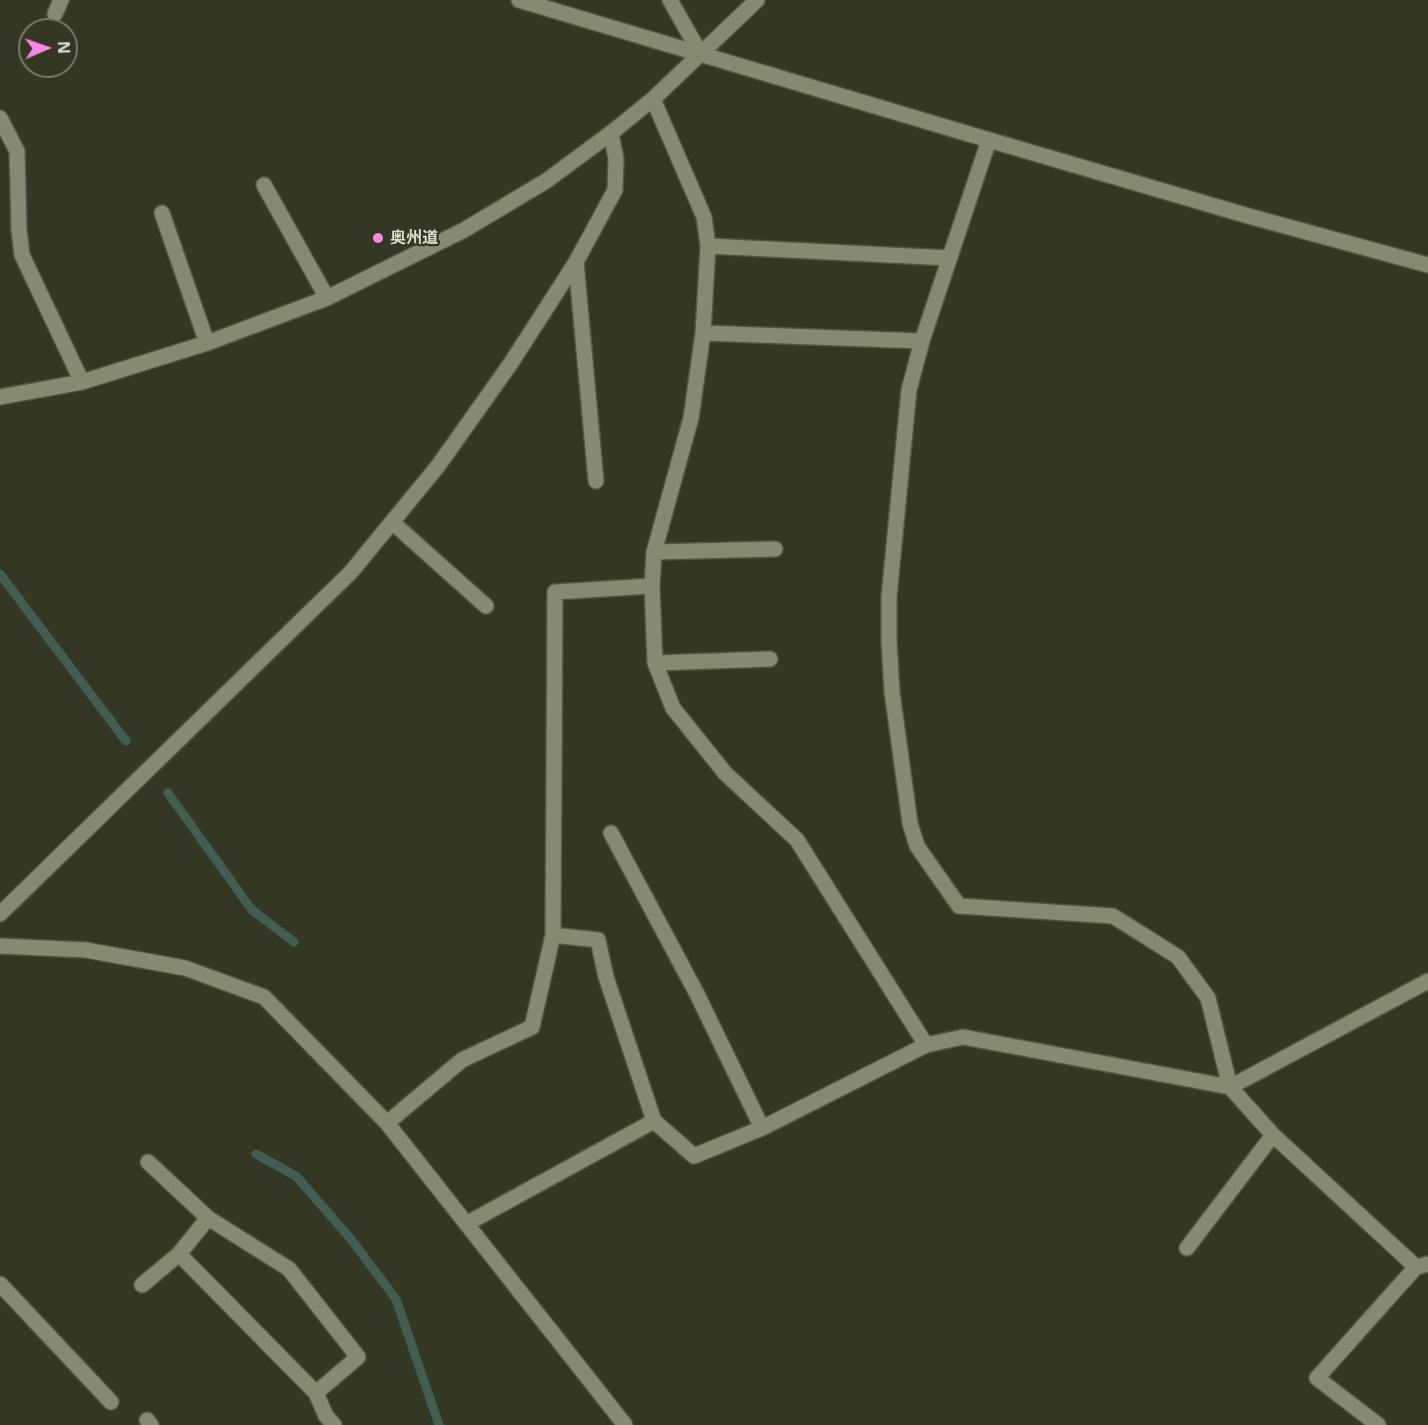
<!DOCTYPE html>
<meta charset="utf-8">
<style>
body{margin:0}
#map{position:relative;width:1428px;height:1425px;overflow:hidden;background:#343823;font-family:"Open Sans",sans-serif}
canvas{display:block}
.north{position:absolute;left:18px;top:18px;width:60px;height:60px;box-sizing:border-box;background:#343823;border:2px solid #767a68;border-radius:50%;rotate:88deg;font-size:16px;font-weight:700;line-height:24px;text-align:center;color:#d9ddcf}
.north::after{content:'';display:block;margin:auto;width:21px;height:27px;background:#f987e8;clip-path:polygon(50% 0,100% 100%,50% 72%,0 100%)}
</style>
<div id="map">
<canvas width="1428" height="1425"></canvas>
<div class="north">N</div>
</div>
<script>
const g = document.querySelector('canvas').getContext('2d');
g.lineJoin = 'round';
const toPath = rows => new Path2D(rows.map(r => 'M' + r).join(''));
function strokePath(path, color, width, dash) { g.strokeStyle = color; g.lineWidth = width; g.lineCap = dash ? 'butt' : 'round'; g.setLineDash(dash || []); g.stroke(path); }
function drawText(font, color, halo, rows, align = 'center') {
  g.font = font + ' "Open Sans","Noto Sans JP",sans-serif'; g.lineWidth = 4.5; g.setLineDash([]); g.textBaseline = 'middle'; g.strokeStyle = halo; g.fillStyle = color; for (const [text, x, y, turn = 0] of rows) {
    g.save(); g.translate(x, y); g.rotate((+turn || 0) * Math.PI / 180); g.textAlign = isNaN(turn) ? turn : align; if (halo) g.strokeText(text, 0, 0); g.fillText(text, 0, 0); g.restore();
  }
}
strokePath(toPath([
 [0,574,126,741],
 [168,793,252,910,294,942],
 [256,1154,296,1176,350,1238,396,1299,439,1425]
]), '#415d54', 9);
const minor = toPath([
 [519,0,989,140,1252,217,1428,265],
 [670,0,701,55],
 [55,14,61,0],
 [653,99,704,217,708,246,703,333,691,418,654,552,652,586,655,663,673,708,725,773,797,840,926,1045],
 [0,118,17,151,19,230,22,255,82,382],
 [989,140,922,341,909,390,889,597,889,641,892,692,910,823,917,846,959,906,1113,916,1178,957,1208,998,1230,1087,1428,981],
 [264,185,327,298],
 [162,213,207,343],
 [708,246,950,258],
 [576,262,596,481],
 [703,333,922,341],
 [0,397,82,382,207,343,327,298,464,230,546,181,611,133,653,99,757,0],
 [392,522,486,606],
 [654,552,775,549],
 [655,663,770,659],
 [611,833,697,994,762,1128],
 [0,914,351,572,438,466,511,363,576,262,615,190,616,159,611,133],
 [553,935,598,940,606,977,654,1121],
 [0,946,86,950,185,968,264,997,387,1123,625,1425],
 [387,1123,462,1060,532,1027,553,935,555,592,652,586],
 [148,1162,208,1218,289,1269,358,1357,316,1393],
 [466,1224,654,1121,694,1156,762,1128,926,1045,963,1037,1230,1087,1273,1135,1416,1267],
 [1187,1248,1273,1135],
 [179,1254,316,1393,326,1416,334,1425],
 [0,1284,111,1402],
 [142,1285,179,1254,208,1218],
 [147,1420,151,1425],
 [1378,1425,1317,1378,1416,1267,1428,1264]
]);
strokePath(minor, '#505442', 18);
strokePath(minor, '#858a72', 15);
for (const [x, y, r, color] of [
 [378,238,6,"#f987e8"]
]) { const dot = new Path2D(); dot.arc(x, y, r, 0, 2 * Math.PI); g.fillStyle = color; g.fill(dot); strokePath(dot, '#343823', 2); }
drawText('bold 16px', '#d9ddcf', '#343823', [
 ["奥州道",390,238]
], 'left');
</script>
